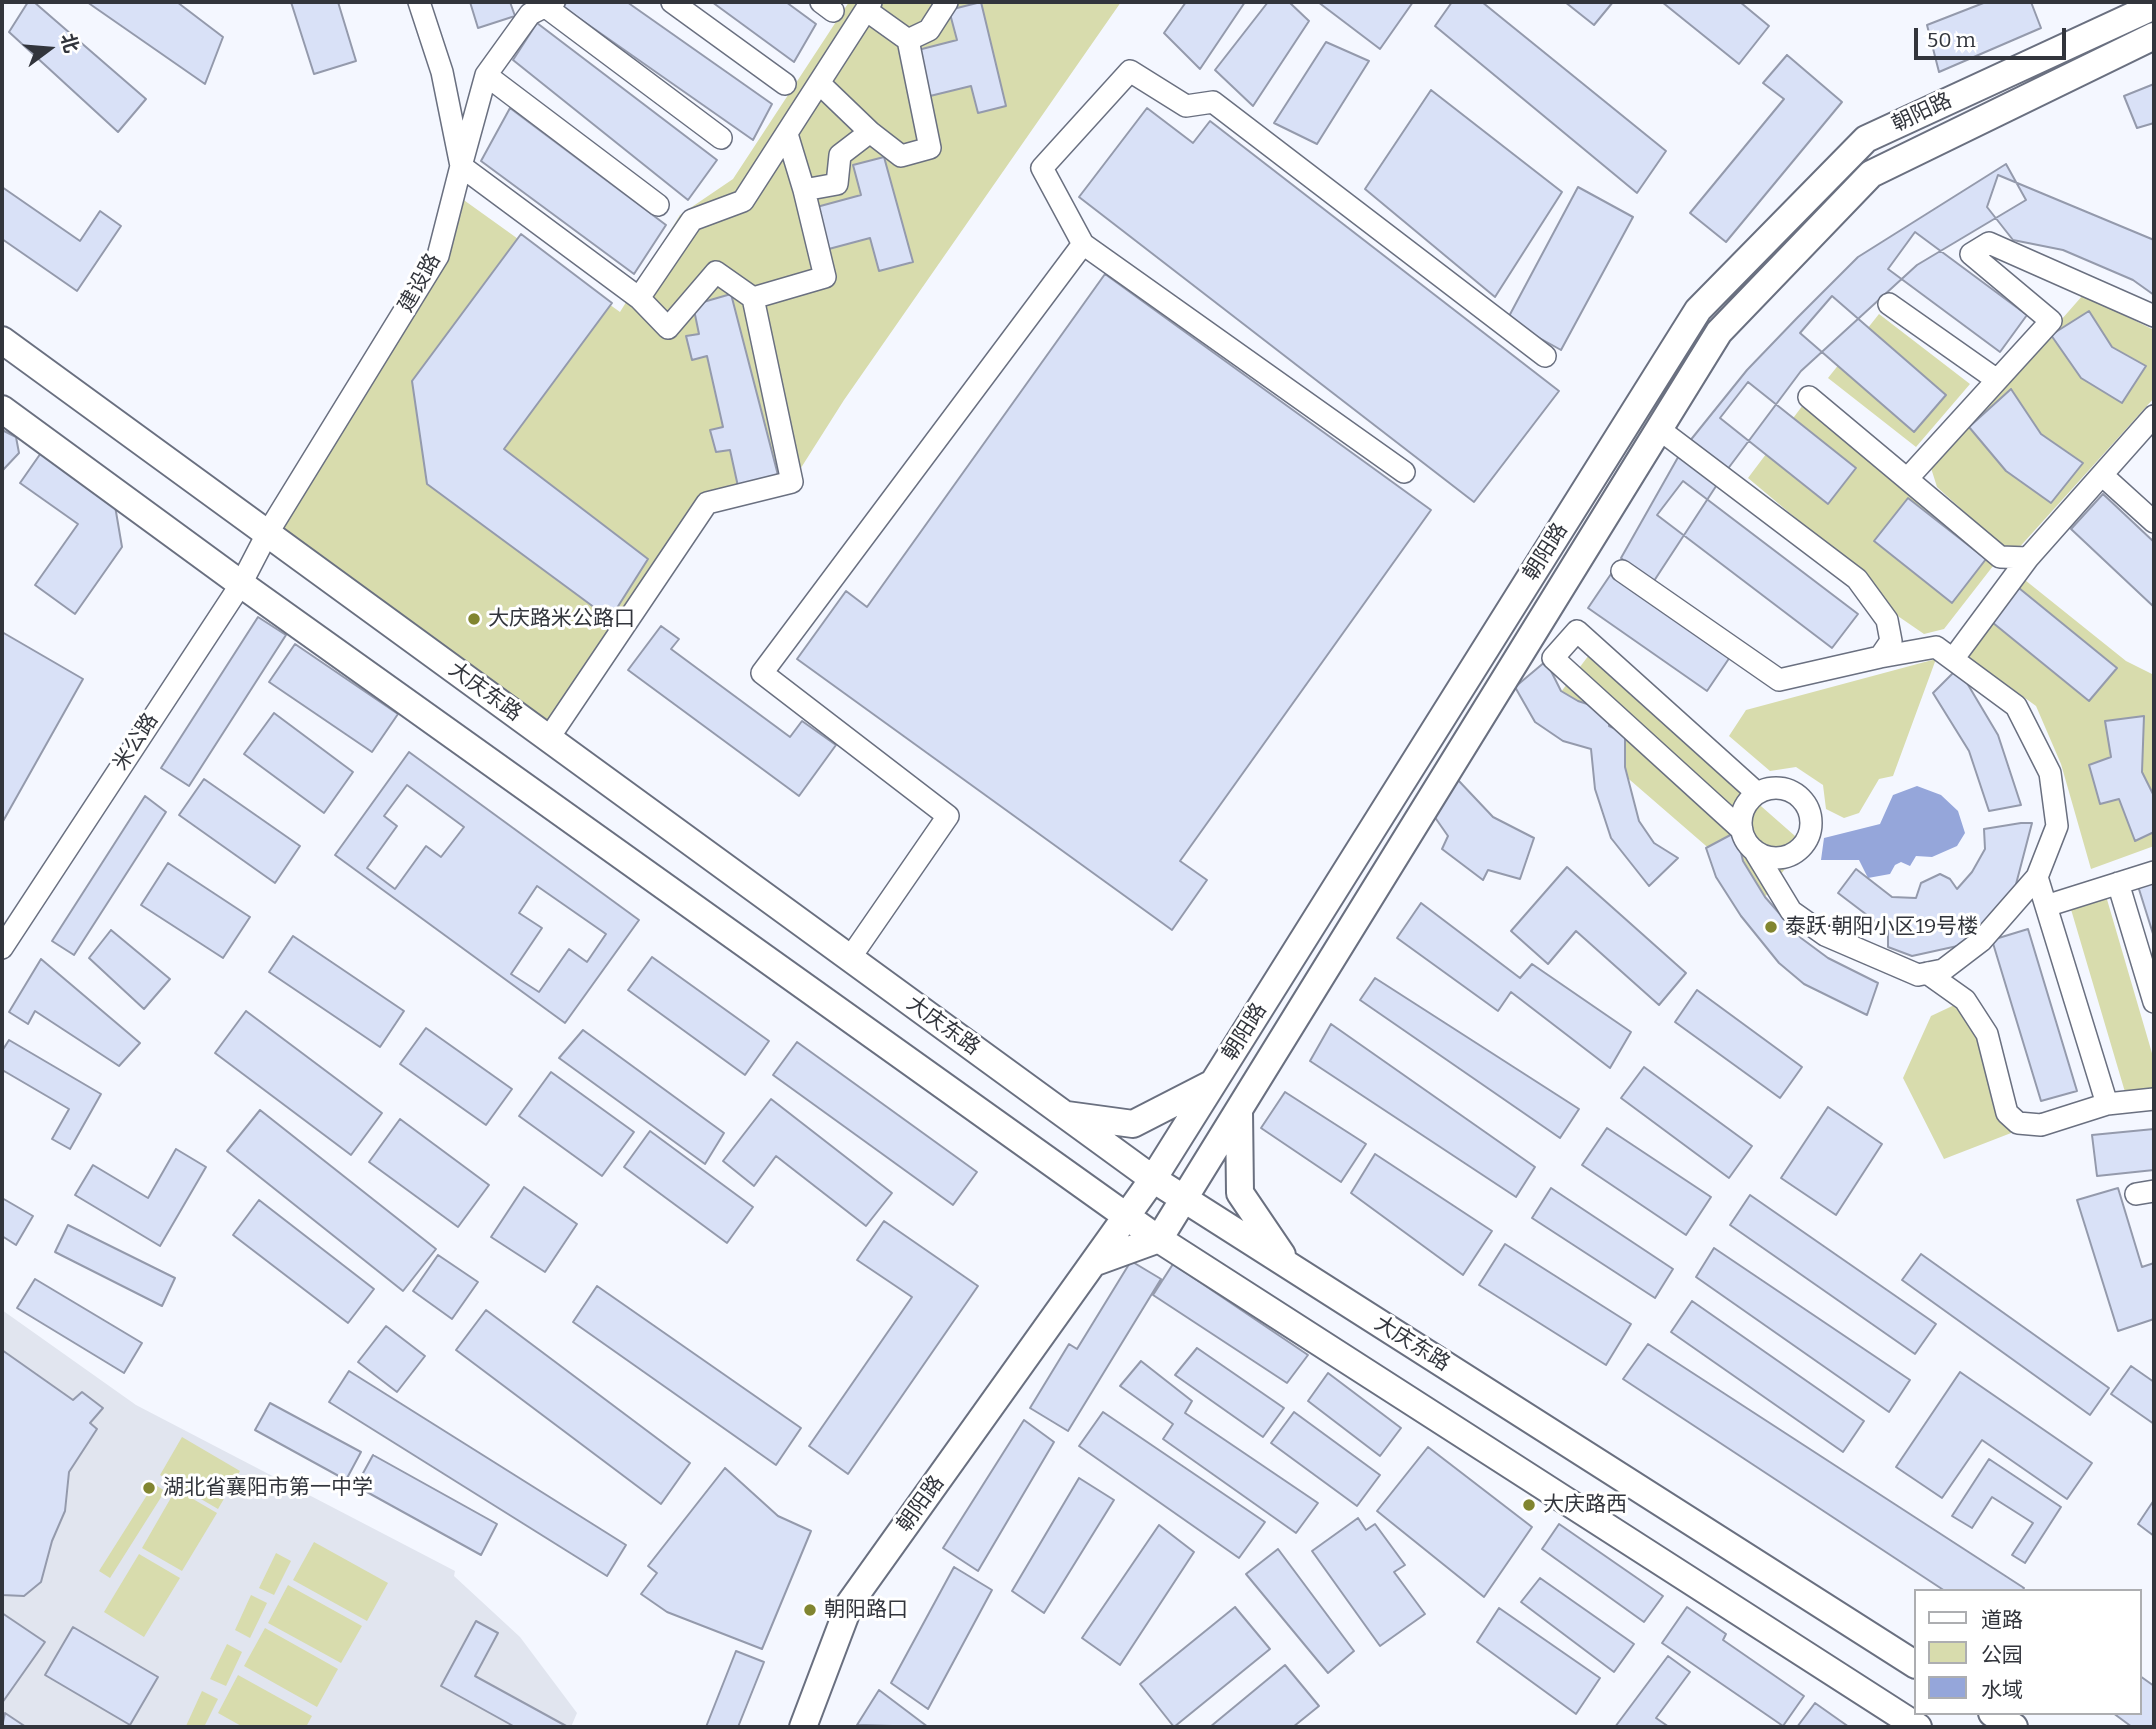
<!DOCTYPE html>
<meta charset="utf-8">
<style>
body{margin:0}
#map{position:relative;width:2156px;height:1729px;overflow:hidden;background:#f4f7ff;font-family:Bitter,"Noto Sans SC",serif}
canvas{display:block}
.frame{position:absolute;inset:0;border:4px solid #32353c;pointer-events:none}
.legend{position:absolute;left:1914px;top:1589px;width:228px;height:126px;box-sizing:border-box;background:#fff;border:2px solid #adaeb1;margin:0;padding:9px 12px;list-style:none;font-size:21px;color:#32353c}
.legend li{display:flex;align-items:center;gap:14px;height:35px}
.legend b{width:35px;border:2px solid #adaeb1}
.north{position:absolute;left:14px;top:14px;width:70px;height:70px;-webkit-text-stroke:5px #fff;paint-order:stroke;rotate:74deg;font-size:19px;font-weight:700;line-height:28px;text-align:center;color:#32353c}
.north::after{content:'';display:block;margin:auto;width:24px;height:32px;background:#32353c;clip-path:polygon(50% 0,100% 100%,50% 72%,0 100%)}
.scale{position:absolute;left:1914px;top:28px;width:152px;height:32px;box-sizing:border-box;border:4px solid #32353c;border-top:0;padding-left:9px;font-size:21px;line-height:24px;white-space:nowrap;color:#32353c;-webkit-text-stroke:5px #fff;paint-order:stroke}
</style>
<div id="map">
<canvas width="2156" height="1729"></canvas>
<div class="frame"></div>
<ul class="legend">
<li><b style="height:9px;background:#fff"></b>道路</li>
<li><b style="height:19px;background:#d8dcad"></b>公园</li>
<li><b style="height:19px;background:#95a6da"></b>水域</li>
</ul>
<div class="north">北</div>
<div class="scale">50 m</div>
</div>
<script>
const g = document.querySelector('canvas').getContext('2d');
g.lineJoin = 'round';
function paint(path, color) { g.fillStyle = color; g.fill(path, 'evenodd'); }
const toPath = rows => new Path2D(rows.map(r => 'M' + r).join(''));
function strokePath(path, color, width, dash) { g.strokeStyle = color; g.lineWidth = width; g.lineCap = dash ? 'butt' : 'round'; g.setLineDash(dash || []); g.stroke(path); }
function drawText(font, color, halo, rows, align = 'center') {
  g.font = font + ' Bitter,"Noto Sans SC",serif'; g.lineWidth = 6; g.setLineDash([]); g.textBaseline = 'middle'; g.strokeStyle = halo; g.fillStyle = color; for (const [text, x, y, turn = 0] of rows) {
    g.save(); g.translate(x, y); g.rotate((+turn || 0) * Math.PI / 180); g.textAlign = isNaN(turn) ? turn : align; if (halo) g.strokeText(text, 0, 0); g.fillText(text, 0, 0); g.restore();
  }
}
paint(toPath([
 [2,1310,136,1405,455,1571,454,1576,520,1637,577,1713,571,1727,2,1727]
]), '#e1e5ef');
paint(toPath([
 [849,2,1121,2,844,400,792,482,707,503,548,739,267,534,438,257,454,193,620,312,680,215,733,179],
 [2083,295,2154,330,2154,398,2016,551,2004,548,1937,487,1931,468],
 [1879,314,1970,384,1916,447,1828,378],
 [1809,397,2000,557,1944,629,1924,634,1892,612,1866,577,1748,478],
 [2010,568,2126,661,2154,675,2154,846,2091,869,2061,764,2036,706,1955,647],
 [1589,655,1803,843,1765,897,1548,709],
 [1936,659,1893,776,1879,779,1859,813,1844,818,1826,809,1823,785,1796,767,1770,771,1729,736,1746,710],
 [2106,896,2154,1060,2154,1087,2136,1093,2125,1092,2070,906],
 [1965,1000,2024,1128,1944,1159,1903,1078,1931,1016],
 [182,1437,240,1471,218,1509,160,1475],
 [154,1484,165,1491,110,1578,99,1571],
 [176,1489,217,1513,182,1571,142,1548],
 [314,1542,388,1583,367,1621,293,1580],
 [276,1553,291,1561,274,1595,259,1588],
 [139,1554,180,1578,144,1637,104,1612],
 [288,1585,362,1626,341,1663,268,1623],
 [251,1595,267,1603,250,1638,235,1630],
 [265,1628,338,1669,317,1707,244,1666],
 [227,1644,242,1652,226,1686,210,1679],
 [238,1675,312,1716,306,1727,243,1727,218,1713],
 [202,1691,218,1699,204,1727,188,1727,186,1726]
]), '#d8dcad');
paint(toPath([
 [1917,786,1941,795,1958,811,1965,833,1957,846,1932,857,1916,856,1910,866,1901,862,1895,865,1890,874,1868,878,1859,860,1821,860,1824,838,1880,824,1893,795]
]), '#95a6da');
const building = toPath([
 [28,2,34,2,146,99,118,132,9,32,28,2],
 [87,2,177,2,223,37,205,84,87,2],
 [291,2,338,2,356,61,314,74,291,2],
 [470,2,510,2,515,16,478,28,470,2],
 [567,2,627,2,772,104,753,140,563,7,567,2],
 [712,2,786,2,816,24,794,62,712,2],
 [981,2,1006,106,978,113,971,86,930,96,918,50,957,40,949,10,981,2],
 [1186,2,1245,2,1200,69,1164,33,1186,2],
 [1268,2,1289,2,1309,21,1253,106,1215,70,1268,2],
 [1318,2,1413,2,1380,49,1318,2],
 [1452,2,1482,2,1666,151,1637,193,1435,26,1452,2],
 [1565,2,1613,2,1594,25,1565,2],
 [1662,2,1740,2,1769,26,1739,64,1662,2],
 [1986,2,2031,2,2041,28,1939,72,1927,25,1986,2],
 [537,23,717,160,688,200,513,60,537,23],
 [1326,42,1369,61,1317,144,1274,123,1326,42],
 [1787,55,1842,102,1726,242,1690,213,1784,99,1763,83,1787,55],
 [2154,84,2154,123,2137,128,2124,96,2154,84],
 [1431,90,1562,192,1495,297,1365,189,1431,90],
 [510,108,666,225,634,274,481,161,510,108],
 [1147,108,1193,143,1210,121,1559,391,1474,502,1079,197,1147,108],
 [884,157,913,262,879,271,870,238,825,250,813,208,861,195,853,165,884,157],
 [2006,164,2026,200,1917,265,1801,371,1724,474,1652,584,1621,558,1681,452,1747,370,1797,318,1858,257,2006,164],
 [1998,175,2154,240,2154,295,2133,280,2063,250,2013,240,1987,207,1998,175],
 [2,187,80,241,100,211,121,226,77,291,2,239,2,187],
 [1578,187,1633,217,1561,350,1507,320,1578,187],
 [1915,232,2027,315,2000,352,1888,269,1915,232],
 [521,234,612,303,504,449,648,559,610,619,427,484,412,381,521,234],
 [1105,274,1431,510,1180,861,1207,880,1172,930,797,659,846,591,867,607,1105,274],
 [731,294,779,479,739,491,730,450,716,452,710,430,723,427,707,356,692,360,686,336,699,334,693,305,731,294],
 [1832,296,1946,395,1914,432,1800,333,1832,296],
 [2089,311,2112,347,2146,366,2122,403,2081,378,2051,335,2089,311],
 [1748,382,1856,468,1828,504,1720,418,1748,382],
 [2011,389,2041,434,2083,463,2051,503,2006,471,1969,427,2011,389],
 [2,430,16,437,19,453,2,471,2,430],
 [43,450,114,500,122,547,75,614,35,585,78,524,20,483,43,450],
 [1683,481,1858,614,1832,648,1657,515,1683,481],
 [2103,494,2154,542,2154,607,2071,529,2103,494],
 [1908,498,1986,559,1952,603,1874,541,1908,498],
 [1611,574,1730,657,1707,691,1588,608,1611,574],
 [2014,584,2117,668,2089,701,1987,618,2014,584],
 [258,617,286,635,189,786,161,768,258,617],
 [661,626,679,639,671,649,790,737,802,721,836,745,799,796,628,670,661,626],
 [2,632,83,679,2,823,2,632],
 [295,644,398,714,372,752,269,682,295,644],
 [1546,661,1561,691,1578,701,1612,712,1609,726,1625,733,1625,767,1639,821,1654,843,1678,858,1649,886,1611,838,1595,789,1591,749,1563,741,1535,722,1515,687,1546,661],
 [1958,668,1998,735,2021,805,1989,811,1969,751,1933,693,1958,668],
 [274,713,353,772,324,813,244,754,274,713],
 [2144,716,2142,772,2154,796,2154,832,2135,841,2119,799,2100,804,2089,765,2111,757,2105,721,2144,716],
 [409,752,639,920,565,1023,335,855,409,752],
 [204,779,300,846,275,883,179,815,204,779],
 [1458,780,1493,817,1534,838,1520,879,1488,870,1483,880,1442,849,1448,836,1427,806,1458,780],
 [407,785,464,827,441,857,426,846,395,889,367,868,397,826,384,816,407,785],
 [145,796,166,812,74,955,52,941,145,796],
 [2021,823,2032,823,2015,888,1987,922,1962,945,1912,956,1888,947,1888,931,1838,893,1856,869,1892,897,1916,898,1921,883,1940,874,1950,879,1957,889,1972,872,1985,849,1984,829,2021,823],
 [1736,832,1743,861,1765,897,1801,938,1828,958,1878,983,1867,1015,1804,984,1779,963,1741,916,1716,877,1706,848,1736,832],
 [168,863,250,917,223,958,141,905,168,863],
 [1567,867,1686,973,1659,1005,1576,931,1548,964,1511,931,1567,867],
 [2154,881,2154,937,2138,886,2154,881],
 [537,886,606,934,587,962,569,949,539,992,511,974,542,928,519,913,537,886],
 [1421,903,1520,978,1532,964,1631,1032,1610,1068,1511,992,1498,1011,1397,938,1421,903],
 [2028,929,2077,1091,2041,1101,1992,940,2028,929],
 [111,930,170,979,144,1009,89,958,111,930],
 [293,936,404,1011,380,1047,269,972,293,936],
 [652,957,769,1041,745,1075,628,990,652,957],
 [41,959,140,1043,119,1066,35,1011,28,1024,9,1012,41,959],
 [1375,978,1579,1109,1560,1138,1360,1000,1375,978],
 [1697,990,1802,1067,1780,1098,1675,1022,1697,990],
 [246,1011,382,1113,351,1155,215,1053,246,1011],
 [1331,1024,1535,1167,1516,1197,1310,1061,1331,1024],
 [426,1028,512,1089,486,1125,400,1064,426,1028],
 [583,1030,724,1133,705,1164,559,1058,583,1030],
 [9,1040,101,1094,70,1149,52,1139,69,1109,4,1071,2,1074,2,1051,9,1040],
 [797,1042,977,1172,953,1205,773,1075,797,1042],
 [1644,1067,1752,1146,1729,1178,1621,1098,1644,1067],
 [551,1072,634,1132,602,1176,519,1116,551,1072],
 [1285,1092,1366,1144,1341,1182,1261,1128,1285,1092],
 [771,1099,892,1193,866,1226,776,1156,754,1186,723,1161,771,1099],
 [1828,1107,1882,1144,1836,1215,1781,1178,1828,1107],
 [260,1110,436,1249,403,1291,227,1151,260,1110],
 [400,1119,489,1185,458,1227,369,1162,400,1119],
 [1607,1128,1711,1197,1686,1235,1582,1165,1607,1128],
 [2154,1129,2154,1170,2097,1176,2092,1135,2154,1129],
 [650,1131,753,1207,727,1243,624,1167,650,1131],
 [176,1149,206,1167,160,1246,75,1195,93,1165,148,1198,176,1149],
 [1375,1154,1492,1231,1463,1275,1351,1193,1375,1154],
 [524,1187,577,1224,545,1272,491,1237,524,1187],
 [1551,1188,1673,1269,1655,1298,1532,1218,1551,1188],
 [2118,1188,2142,1267,2154,1263,2154,1319,2118,1331,2077,1200,2118,1188],
 [1750,1195,1936,1324,1915,1354,1730,1225,1750,1195],
 [2,1198,33,1216,16,1245,2,1236,2,1198],
 [259,1200,374,1289,348,1323,233,1235,259,1200],
 [884,1221,978,1286,848,1474,809,1446,912,1297,857,1260,884,1221],
 [68,1225,175,1278,162,1306,55,1252,68,1225],
 [1505,1244,1631,1324,1606,1365,1479,1285,1505,1244],
 [1714,1248,1910,1380,1889,1412,1696,1277,1714,1248],
 [1921,1254,2109,1388,2090,1415,1902,1280,1921,1254],
 [438,1255,478,1282,452,1319,413,1291,438,1255],
 [1131,1261,1161,1279,1068,1431,1030,1408,1069,1344,1077,1349,1131,1261],
 [1173,1264,1308,1355,1287,1383,1153,1295,1173,1264],
 [35,1279,142,1343,124,1373,17,1308,35,1279],
 [597,1286,801,1428,776,1465,573,1322,597,1286],
 [1692,1301,1864,1421,1843,1452,1671,1332,1692,1301],
 [486,1310,690,1463,661,1504,456,1350,486,1310],
 [386,1326,425,1356,397,1392,358,1362,386,1326],
 [1648,1344,2024,1588,2022,1591,1945,1591,1623,1379,1648,1344],
 [1197,1348,1284,1408,1263,1437,1175,1375,1197,1348],
 [2,1350,73,1400,82,1392,103,1408,90,1423,97,1429,69,1472,65,1511,52,1541,41,1582,24,1596,2,1595,2,1350],
 [1141,1361,1192,1401,1185,1413,1318,1503,1296,1533,1163,1439,1173,1424,1120,1386,1141,1361],
 [2131,1366,2154,1382,2154,1424,2111,1394,2131,1366],
 [349,1371,626,1545,607,1576,329,1402,349,1371],
 [1960,1372,2092,1463,2067,1499,1982,1440,1942,1498,1896,1467,1960,1372],
 [1328,1373,1401,1428,1380,1456,1308,1401,1328,1373],
 [270,1403,361,1452,346,1480,255,1430,270,1403],
 [1103,1412,1265,1522,1239,1558,1079,1446,1103,1412],
 [1294,1412,1380,1475,1357,1506,1271,1443,1294,1412],
 [1024,1420,1054,1442,978,1571,943,1548,1024,1420],
 [1428,1447,1532,1527,1484,1597,1377,1511,1428,1447],
 [373,1455,497,1524,481,1555,356,1486,373,1455],
 [1989,1459,2061,1507,2025,1563,2012,1555,2033,1523,1992,1497,1972,1528,1952,1516,1989,1459],
 [725,1468,778,1516,811,1531,762,1649,667,1612,641,1594,657,1573,648,1566,725,1468],
 [1079,1478,1114,1500,1044,1613,1012,1591,1079,1478],
 [2154,1500,2154,1536,2138,1524,2154,1500],
 [1358,1518,1366,1530,1375,1524,1405,1565,1394,1572,1425,1614,1380,1646,1312,1551,1358,1518],
 [1559,1524,1663,1596,1644,1622,1542,1549,1559,1524],
 [1159,1525,1194,1552,1120,1665,1082,1638,1159,1525],
 [1278,1549,1354,1651,1328,1673,1246,1574,1278,1549],
 [954,1567,992,1590,928,1709,891,1683,954,1567],
 [1540,1578,1634,1644,1614,1672,1521,1602,1540,1578],
 [1235,1607,1270,1649,1174,1727,1140,1684,1235,1607],
 [1687,1607,1726,1634,1723,1640,1804,1696,1783,1726,1662,1643,1687,1607],
 [1499,1608,1600,1678,1576,1714,1477,1642,1499,1608],
 [2,1613,45,1642,2,1703,2,1613],
 [476,1621,498,1633,475,1676,568,1727,515,1727,441,1686,476,1621],
 [73,1627,158,1677,130,1725,45,1675,73,1627],
 [736,1651,764,1662,738,1727,706,1727,736,1651],
 [1668,1656,1690,1672,1656,1718,1669,1727,1615,1727,1668,1656],
 [1285,1665,1319,1706,1293,1727,1210,1727,1285,1665],
 [2140,1676,2154,1686,2154,1727,2132,1727,2113,1713,2140,1713,2140,1676],
 [879,1690,928,1727,857,1725,879,1690],
 [1815,1703,1849,1727,1797,1727,1815,1703],
 [5,1713,26,1727,2,1727,5,1713]
]);
paint(building, '#d9e1f7');
strokePath(building, '#949aac', 2);
const minor = toPath([
 [554,2,530,14,486,75,461,166,639,298,692,220,743,201,871,2],
 [672,2,785,84],
 [821,2,833,11],
 [546,7,721,138],
 [866,10,908,40],
 [486,75,658,205],
 [819,83,870,132],
 [787,134,804,190],
 [1083,244,1042,168,1130,71,1186,106,1213,102,1545,356],
 [639,298,668,328,716,272,753,298],
 [1889,304,1997,380],
 [1809,397,1907,479],
 [2102,475,2154,522],
 [2028,558,2000,557,1907,479,2051,321,1971,254,1989,243,2154,316],
 [1622,571,1779,680,1880,657,1891,641,1887,620,1857,579,1659,429],
 [1953,659,2028,558,2154,416],
 [548,739,707,503,792,482,753,298,825,277,804,190,837,184,840,155,870,132,901,156,930,148,908,40,929,30,947,2],
 '1741 823a35 35 0 1 1 70 0a35 35 0 1 1-70 0Z',
 [1742,830,1553,658,1577,631,1757,793],
 [1754,850,1791,911,1825,935,1918,975,1943,970,1981,941,2037,877,2057,826,2050,773,2016,706,1936,647,1880,657],
 [2118,883,2154,1002],
 [2046,906,2154,872],
 [2,948,241,584,267,534,438,256,461,166,442,72,419,2],
 [850,958,948,816,762,673,1083,244,1404,472],
 [1927,973,1965,1000,1987,1034,2007,1113,2018,1123,2041,1125,2107,1104,2037,877],
 [2107,1104,2154,1099],
 [2136,1194,2154,1191]
]);
const major = toPath([
 [2,340,1153,1179,1916,1665],
 [2,409,241,584,1154,1236,1918,1727],
 [1239,1111,1240,1193,1282,1255],
 [1067,1115,1133,1124,1211,1084],
 [1093,1263,1159,1239,1719,332,1871,174,2154,36],
 [1992,1713,2014,1727],
 [803,1727,850,1603,1153,1179,1698,310,1866,139,2154,6]
]);
strokePath(minor, '#6a7080', 24);
strokePath(major, '#6a7080', 30);
strokePath(minor, '#fff', 21);
strokePath(major, '#fff', 26);
for (const [x, y, r, color] of [
 [474,619,7,"#818530"],
 [1771,927,7,"#818530"],
 [149,1488,7,"#818530"],
 [1529,1505,7,"#818530"],
 [810,1610,7,"#818530"]
]) { const dot = new Path2D(); dot.arc(x, y, r, 0, 2 * Math.PI); g.fillStyle = color; g.fill(dot); strokePath(dot, '#fff', 2.5); }
drawText('21px', '#32353c', '#fff', [
 ["朝阳路",1922,113,-25],
 ["建设路",420,283,-61],
 ["朝阳路",1546,552,-58],
 ["大庆东路",485,692,36],
 ["米公路",136,742,-57],
 ["大庆东路",943,1026,36],
 ["朝阳路",1245,1032,-58],
 ["大庆东路",1412,1344,32],
 ["朝阳路",921,1504,-54]
]);
drawText('21px', '#32353c', '#fff', [
 ["大庆路米公路口",488,619],
 ["泰跃·朝阳小区19号楼",1785,927],
 ["湖北省襄阳市第一中学",163,1488],
 ["大庆路西",1543,1505],
 ["朝阳路口",824,1610]
], 'left');
</script>
